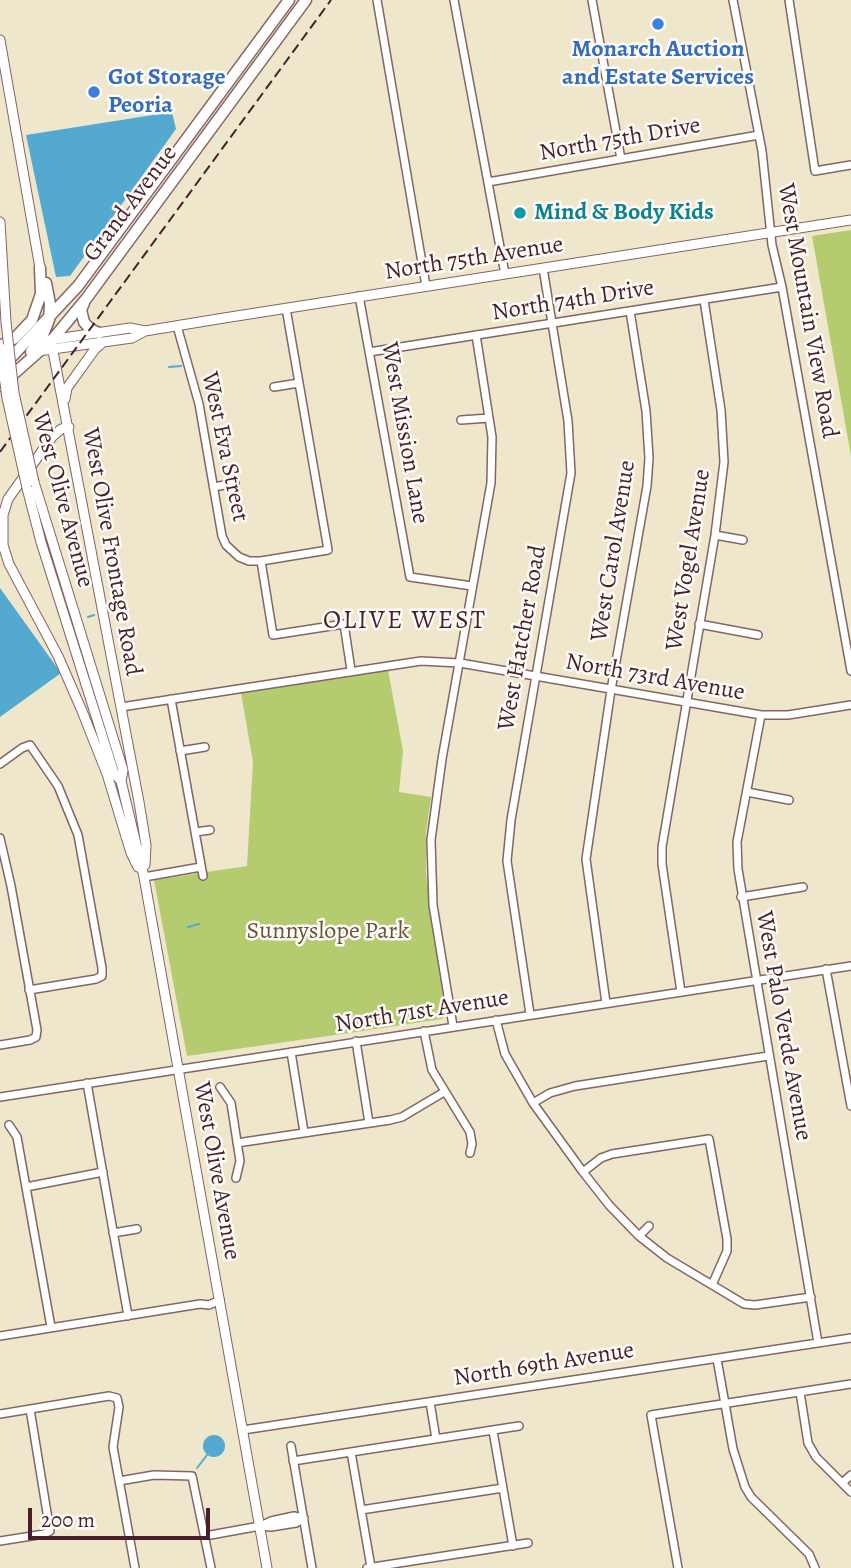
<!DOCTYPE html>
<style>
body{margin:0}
#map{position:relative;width:851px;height:1568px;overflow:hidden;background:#efe7cc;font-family:Alegreya,serif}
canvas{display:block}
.scale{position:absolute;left:28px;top:1508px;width:182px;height:32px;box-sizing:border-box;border:4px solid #4a1f2b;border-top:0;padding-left:9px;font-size:21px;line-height:24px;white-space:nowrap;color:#4a1f2b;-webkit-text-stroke:5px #fdfcf7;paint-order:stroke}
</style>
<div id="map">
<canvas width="851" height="1568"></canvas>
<div class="scale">200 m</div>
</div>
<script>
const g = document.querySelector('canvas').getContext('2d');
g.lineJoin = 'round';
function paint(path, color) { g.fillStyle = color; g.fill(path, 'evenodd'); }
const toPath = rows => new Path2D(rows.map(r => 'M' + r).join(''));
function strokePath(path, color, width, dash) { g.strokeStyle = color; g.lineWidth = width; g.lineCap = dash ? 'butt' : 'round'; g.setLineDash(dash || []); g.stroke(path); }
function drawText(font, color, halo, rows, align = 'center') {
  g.font = font + ' Alegreya,serif'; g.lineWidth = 5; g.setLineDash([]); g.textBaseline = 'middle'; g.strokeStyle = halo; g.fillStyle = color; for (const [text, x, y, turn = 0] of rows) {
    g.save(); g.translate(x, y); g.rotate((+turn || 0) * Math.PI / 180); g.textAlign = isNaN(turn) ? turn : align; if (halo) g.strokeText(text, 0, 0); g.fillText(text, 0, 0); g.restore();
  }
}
paint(toPath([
 [851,230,851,456,812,236],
 [388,670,403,751,399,792,431,797,426,832,426,874,446,1016,442,1019,349,1033,187,1056,154,880,247,866,253,762,241,693]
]), '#b5cb6f');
paint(toPath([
 [172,112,176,129,70,276,56,277,26,135],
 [0,588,61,673,0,717],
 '203 1446a11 11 0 1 1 22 0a11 11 0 1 1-22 0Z'
]), '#54a9d0');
strokePath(toPath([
 [169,367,181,366],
 [88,617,94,615],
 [188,927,199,924],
 [197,1468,207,1455]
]), '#54a9d0', 2);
const minor = toPath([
 [377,0,426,286],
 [454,0,505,274],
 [592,0,621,159],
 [733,0,762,151,772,245,782,287,851,671],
 [789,0,815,171,851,165],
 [488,182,759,135],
 [359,296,410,577,472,586],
 [177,326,199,404,222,536,226,545,239,557,249,561,261,561,328,550,286,308],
 [369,352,782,287],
 [274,387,299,383],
 [461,420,489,418],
 [214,487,235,483],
 [715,535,743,540],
 [261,561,273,635,344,624,351,670],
 [699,624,758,635],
 [171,699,203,876],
 [121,707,421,661,460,663,761,715,788,715,851,705],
 [761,715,737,842,738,869,818,1343],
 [180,751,205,747],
 [0,764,22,748,30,745,58,786,78,835,102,968,102,976,96,979,29,990],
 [747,792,789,800],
 [195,832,210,830],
 [0,838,11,886,37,1030,36,1037,30,1040,0,1045],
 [144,877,201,867],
 [741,897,803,887],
 [826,969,851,1106],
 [681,992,662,864,662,847,715,535,724,462,721,410,704,300],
 [606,1003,586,859,611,690,647,486,649,458,646,411,630,311],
 [530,1014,507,861,511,820,571,473,568,421,543,268],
 [496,1020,505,1054,533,1103,583,1172,609,1205,639,1236,667,1258,744,1304,755,1305,811,1297],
 [453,1026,433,905,431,840,442,759,491,483,492,437,476,335],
 [424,1031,432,1070,470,1132,472,1144,470,1153],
 [356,1041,369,1123],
 [291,1052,304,1132],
 [87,1083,128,1316],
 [220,1087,231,1103,240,1161,236,1178],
 [0,1097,851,966],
 [533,1103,550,1093,575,1086,768,1056],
 [9,1125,17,1137,51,1327],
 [237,1143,390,1120,402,1117,444,1092],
 [583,1172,601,1158,612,1154,709,1139,727,1239,727,1251,712,1285],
 [26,1187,103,1172],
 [113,1233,137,1229],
 [639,1236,649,1226],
 [0,1336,200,1304,209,1305,220,1300],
 [717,1359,733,1449,745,1487,751,1497,809,1554,815,1568],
 [800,1392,808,1443,816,1457,851,1492],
 [430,1402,436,1439],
 [0,1414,109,1396,117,1398,119,1407,113,1447,135,1568],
 [243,1430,851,1338],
 [493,1431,513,1546],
 [291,1446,312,1568],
 [351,1452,371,1567],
 [293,1461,519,1426],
 [119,1481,154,1475,192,1476,211,1568],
 [842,1483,851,1475],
 [361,1510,503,1488],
 [261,1526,271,1521,294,1516,303,1518],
 [205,1536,260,1526,271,1527,296,1523,304,1518],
 [0,1541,44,1534,50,1531,30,1409],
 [367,1568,528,1543],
 [678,1568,651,1415,851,1384]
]);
const major = toPath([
 [0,40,40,268],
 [0,222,6,322],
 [50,340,130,328,145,331],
 [52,346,139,802,146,845,145,865],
 [38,351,132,338,145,331,224,318,851,220],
 [65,399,67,388,72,381,95,349,103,342],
 [69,427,61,429,52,437,8,499,3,515,3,545,9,564,58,656,82,711,107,774,131,853,138,867],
 [34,482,123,770,121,781,144,877,267,1568],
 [27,488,41,542,114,773,121,781]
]);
const highway = toPath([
 [84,303,81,310,84,322,90,329,99,333],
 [0,346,15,338,32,320,41,294,40,268],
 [31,352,43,335,49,320,50,304,46,283],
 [5,364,78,286,289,0],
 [0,386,52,340,86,299,306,0]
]);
strokePath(minor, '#846563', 10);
strokePath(major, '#846563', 11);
strokePath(highway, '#846563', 13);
strokePath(minor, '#fff', 7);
strokePath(major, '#fff', 9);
strokePath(highway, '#fff', 10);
strokePath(toPath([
 [0,452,331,0]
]), '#4a1f2b', 2, [10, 5]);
const majorBridge = toPath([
 [6,322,14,393,34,482],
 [0,347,7,398,27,488]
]);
strokePath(majorBridge, '#846563', 11, []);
strokePath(majorBridge, '#fff', 9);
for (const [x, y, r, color] of [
 [658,24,7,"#3f7fe0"],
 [94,92,7,"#3f7fe0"],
 [520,213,7,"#0f9aa8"]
]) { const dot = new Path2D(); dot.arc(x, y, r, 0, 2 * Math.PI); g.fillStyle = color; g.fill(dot); strokePath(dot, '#fdfcf7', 2.5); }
drawText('bold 24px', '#366cbe', '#fdfcf7', [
 ["Monarch Auction",658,50],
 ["and Estate Services",658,78],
 ["Got Storage",108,78,"left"],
 ["Peoria",108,106,"left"]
]);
drawText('24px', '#4a1f2b', '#fdfcf7', [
 ["North 75th Drive",620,140,-10],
 ["Grand Avenue",131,204,-53],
 ["North 75th Avenue",474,259,-9],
 ["North 74th Drive",573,301,-9],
 ["West Mountain View Road",807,311,80],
 ["West Mission Lane",404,433,80],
 ["West Eva Street",224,447,78],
 ["West Olive Avenue",62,500,75],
 ["West Carol Avenue",614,551,-81],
 ["West Olive Frontage Road",111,552,80],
 ["West Vogel Avenue",689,560,-81],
 ["West Hatcher Road",523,638,-80],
 ["North 73rd Avenue",655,678,10],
 ["North 71st Avenue",422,1012,-9],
 ["West Palo Verde Avenue",783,1026,80],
 ["West Olive Avenue",216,1171,80],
 ["North 69th Avenue",544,1365,-9]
]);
drawText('bold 24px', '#0d838f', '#fdfcf7', [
 ["Mind & Body Kids",534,213]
], 'left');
drawText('24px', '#6a533f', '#fdfcf7', [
 ["Sunnyslope Park",328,932]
]);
g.letterSpacing = '2px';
drawText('26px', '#4a1f2b', '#fdfcf7', [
 ["OLIVE WEST",405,622]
]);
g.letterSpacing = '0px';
</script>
